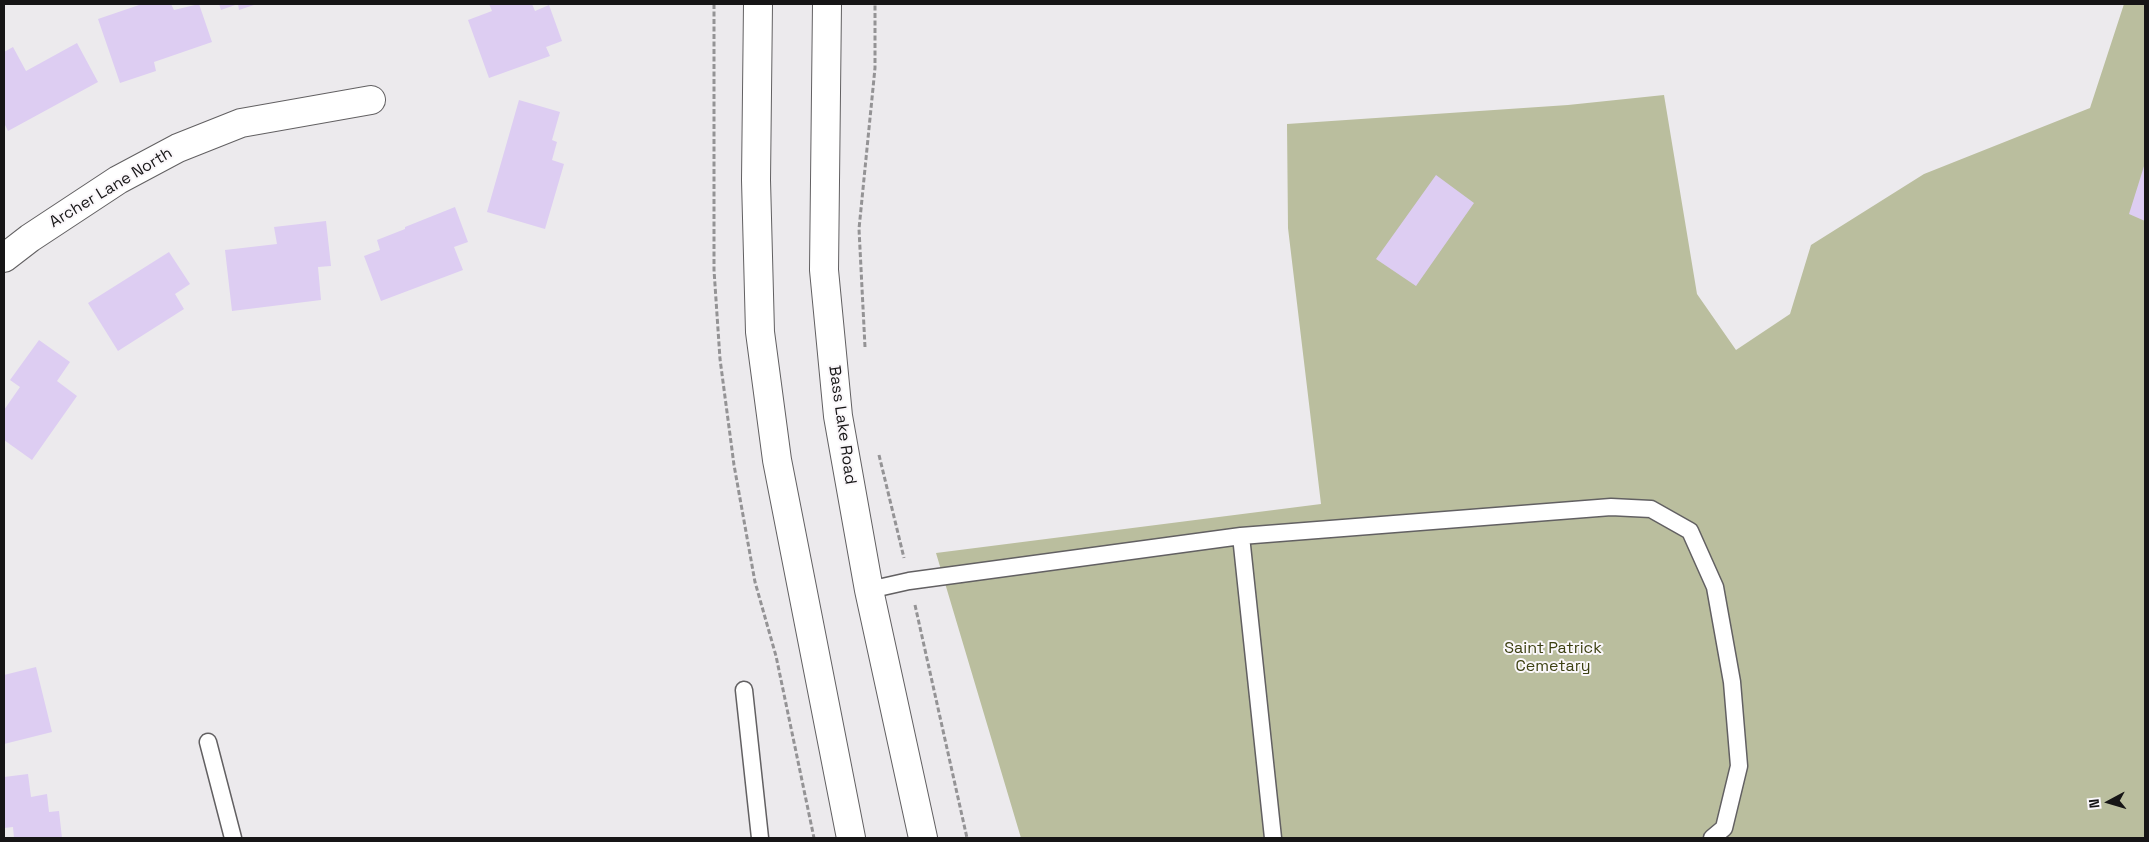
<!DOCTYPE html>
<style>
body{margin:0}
#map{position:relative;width:2149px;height:842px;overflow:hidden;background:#eceaed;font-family:"Space Grotesk",sans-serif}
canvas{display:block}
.frame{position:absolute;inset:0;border:5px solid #161516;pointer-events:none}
.north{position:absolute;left:2084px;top:777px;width:50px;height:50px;-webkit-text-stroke:4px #faf7fa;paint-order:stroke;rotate:264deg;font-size:14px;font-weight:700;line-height:20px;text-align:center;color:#161516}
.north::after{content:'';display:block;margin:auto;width:18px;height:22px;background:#161516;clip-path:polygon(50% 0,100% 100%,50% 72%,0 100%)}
</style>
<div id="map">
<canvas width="2149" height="842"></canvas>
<div class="frame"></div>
<div class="north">N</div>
</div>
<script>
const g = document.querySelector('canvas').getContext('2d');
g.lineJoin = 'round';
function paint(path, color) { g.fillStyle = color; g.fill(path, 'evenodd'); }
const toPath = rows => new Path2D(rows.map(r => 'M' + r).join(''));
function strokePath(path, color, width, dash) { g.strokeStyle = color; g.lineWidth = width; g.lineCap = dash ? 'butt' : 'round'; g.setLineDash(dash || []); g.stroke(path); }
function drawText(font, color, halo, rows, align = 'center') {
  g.font = font + ' "Space Grotesk",sans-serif'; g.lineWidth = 4; g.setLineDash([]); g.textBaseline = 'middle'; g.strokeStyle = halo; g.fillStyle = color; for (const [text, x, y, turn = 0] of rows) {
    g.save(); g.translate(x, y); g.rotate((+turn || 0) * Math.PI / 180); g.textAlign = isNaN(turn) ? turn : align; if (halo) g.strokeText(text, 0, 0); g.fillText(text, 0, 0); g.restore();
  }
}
paint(toPath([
 [2124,4,2145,4,2145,838,1021,838,936,553,1321,504,1288,228,1287,124,1568,105,1664,95,1697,294,1736,350,1790,314,1811,245,1924,174,2090,108]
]), '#babe9e');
paint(toPath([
 [142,4,171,4,174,10,199,4,212,42,154,62,156,71,120,83,98,19],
 [219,4,238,4,221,10],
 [238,4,257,4,239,10],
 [489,4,532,4,535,11,549,5,562,41,546,47,550,56,489,78,468,20,492,11],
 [77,43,98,82,8,131,4,123,4,52,13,47,26,71],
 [519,100,560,112,552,140,557,142,552,160,564,164,545,229,487,212],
 [2145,163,2145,221,2129,214],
 [1436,175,1474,203,1416,286,1376,259],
 [455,207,468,242,454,247,463,270,381,301,364,256,380,250,377,240,405,229,405,227],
 [326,221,331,266,318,267,321,300,232,311,225,250,277,244,274,227],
 [169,252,190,284,175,294,184,309,118,351,88,303],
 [39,340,70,362,57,381,77,396,32,460,4,440,4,410,20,387,10,380],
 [36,667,52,732,4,744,4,675],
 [28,774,31,797,47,794,49,812,59,811,62,838,14,838,13,827,4,828,4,777]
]), '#ddcdf2');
const service = toPath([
 [1241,536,1273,838],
 [869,590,909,581,1241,536,1611,507,1651,509,1690,531,1715,587,1732,682,1739,766,1724,828,1712,838],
 [744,690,760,838],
 [208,742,233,838]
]);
const minor = toPath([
 [4,258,30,238,118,180,178,148,241,123,371,100]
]);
const secondary = toPath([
 [758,4,756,180,760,332,777,460,851,838],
 [827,4,824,270,838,416,869,590,923,838]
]);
strokePath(service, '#626062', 19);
strokePath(minor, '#626062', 30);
strokePath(secondary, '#626062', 30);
strokePath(toPath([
 [714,4,714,270,720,359,734,465,755,582,776,656,814,838],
 [865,347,859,229,875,68,875,4],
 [879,455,904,558],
 [915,605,967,838]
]), '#949395', 3, [5, 2.5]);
strokePath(service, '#fff', 16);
strokePath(minor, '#fff', 28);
strokePath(secondary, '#fff', 28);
drawText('16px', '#161516', '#faf7fa', [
 ["Archer Lane North",111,188,-31],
 ["Bass Lake Road",842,425,82]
]);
drawText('16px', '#3c4011', '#faf7fa', [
 ["Saint Patrick",1553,649],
 ["Cemetary",1553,667]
]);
</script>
